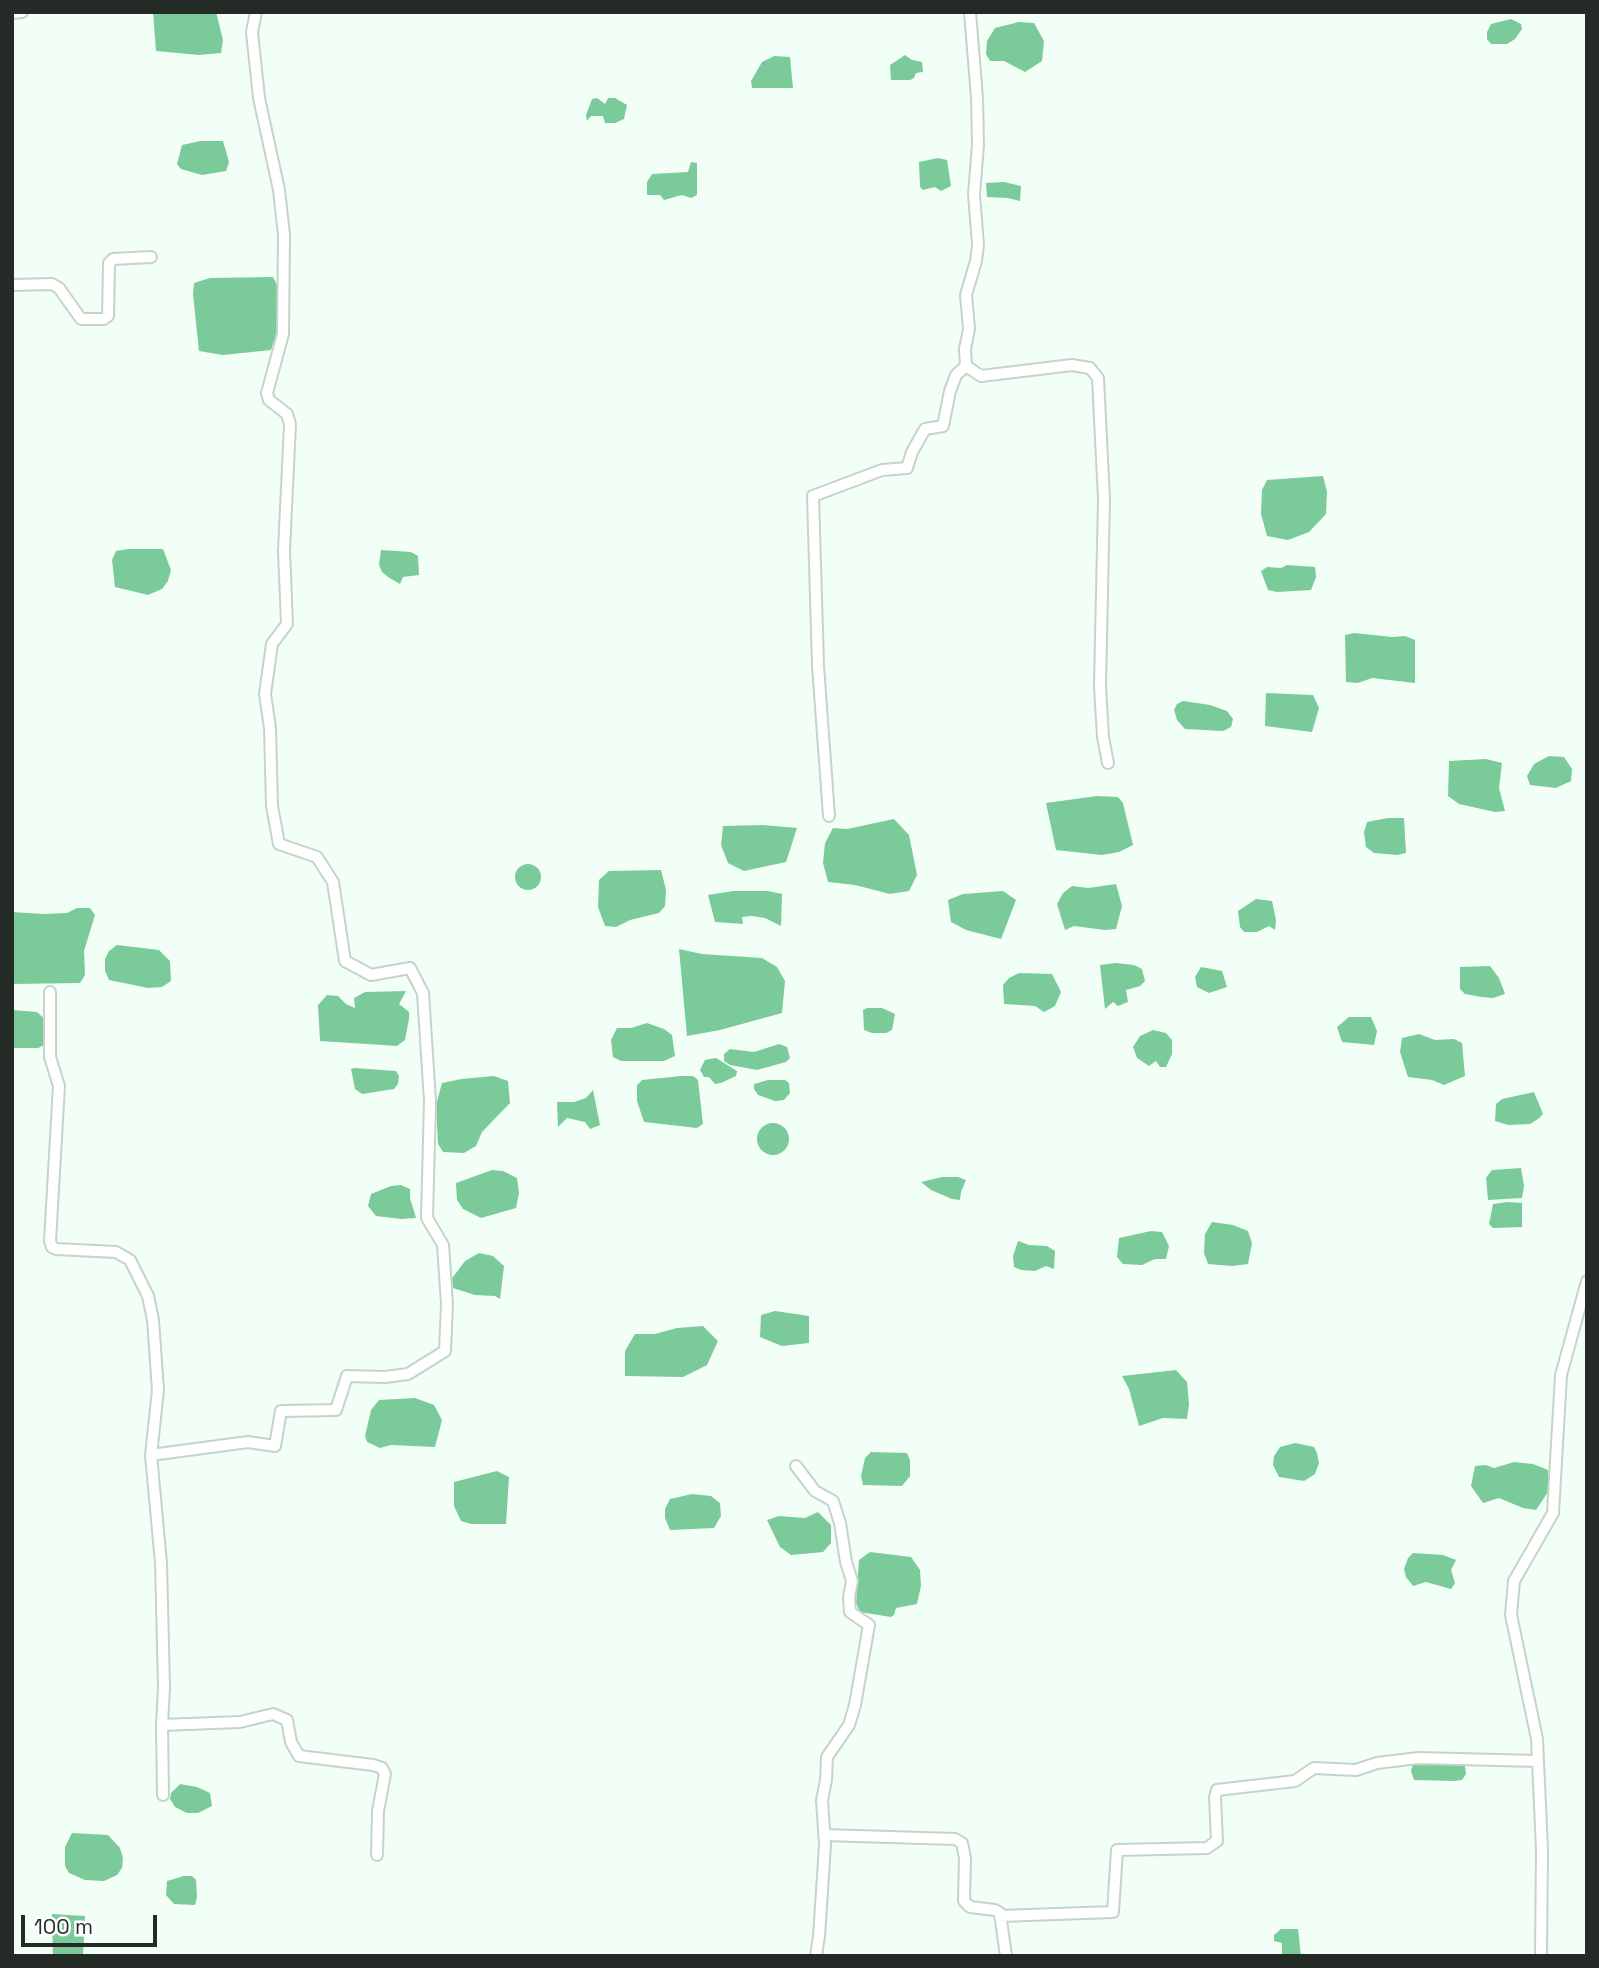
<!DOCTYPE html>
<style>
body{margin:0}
#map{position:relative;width:1599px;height:1968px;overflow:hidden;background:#f2fff6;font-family:"Space Grotesk",sans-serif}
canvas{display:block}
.frame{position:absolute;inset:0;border:14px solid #242a26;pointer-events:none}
.scale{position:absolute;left:21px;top:1915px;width:136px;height:32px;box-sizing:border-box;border:4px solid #242a26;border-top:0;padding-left:9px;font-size:21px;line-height:24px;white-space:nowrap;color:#242a26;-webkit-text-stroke:5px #fff;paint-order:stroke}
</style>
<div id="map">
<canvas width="1599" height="1968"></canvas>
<div class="frame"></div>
<div class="scale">100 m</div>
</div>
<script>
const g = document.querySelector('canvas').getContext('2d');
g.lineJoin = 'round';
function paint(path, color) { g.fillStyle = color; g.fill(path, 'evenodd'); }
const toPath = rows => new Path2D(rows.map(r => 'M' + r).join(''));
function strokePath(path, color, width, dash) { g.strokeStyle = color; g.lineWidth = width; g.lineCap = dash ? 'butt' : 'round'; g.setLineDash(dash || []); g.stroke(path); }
paint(toPath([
 [153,12,216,12,223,40,221,53,199,55,156,51],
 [1511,19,1521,24,1522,29,1515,39,1507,44,1491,44,1487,39,1487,32,1491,24],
 [1019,22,1034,23,1044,41,1042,61,1025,72,1004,61,990,61,986,54,987,41,995,28],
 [905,55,912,60,922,62,923,72,916,73,914,78,910,80,891,80,890,65],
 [774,56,790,57,793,88,752,88,751,81,762,62],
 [597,98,605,104,608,98,615,98,627,105,624,119,615,123,605,123,603,116,591,116,587,121,586,115,592,99],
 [200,141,223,141,229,162,226,171,202,175,181,169,177,164,182,145],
 [938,158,947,160,951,186,941,191,935,187,923,190,920,187,919,162],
 [691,162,697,163,697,195,691,198,682,195,664,200,660,195,647,195,647,182,652,174,688,172],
 [1004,182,1021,186,1020,201,1008,198,987,197,986,183],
 [273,277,278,287,280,308,278,329,271,350,223,355,199,351,193,294,194,283,210,278],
 [1323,476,1327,492,1326,514,1309,532,1288,540,1267,536,1261,514,1262,490,1267,480],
 [128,549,163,549,171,570,168,581,162,589,148,595,115,587,112,560,116,551],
 [381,550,411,552,418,556,419,575,403,577,400,584,388,577,382,572,379,565],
 [1287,565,1315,567,1316,577,1311,590,1277,592,1268,590,1261,571,1267,567,1281,568],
 [1354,633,1392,637,1405,636,1415,640,1415,683,1372,678,1358,683,1346,682,1345,635],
 [1266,693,1313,695,1319,708,1312,732,1265,726],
 [1183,701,1210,705,1227,711,1233,719,1231,727,1223,731,1185,729,1177,720,1174,710,1177,704],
 [1549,756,1564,757,1572,769,1571,781,1556,788,1530,785,1527,776,1534,764],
 [1486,759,1502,763,1499,788,1505,811,1495,812,1459,804,1448,796,1449,761],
 [1097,796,1118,797,1123,803,1133,845,1119,852,1102,855,1056,850,1046,803],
 [1388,818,1404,818,1406,853,1397,855,1374,853,1366,847,1364,832,1367,822],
 [894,819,909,835,917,875,909,891,890,894,855,885,828,882,823,863,825,843,833,828,847,829],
 [763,825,797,828,786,862,744,871,728,863,721,845,723,826],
 '515 877a13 13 0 1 1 26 0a13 13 0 1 1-26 0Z',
 [661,870,666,890,665,906,659,913,630,920,616,927,605,926,598,907,599,880,609,871],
 [1116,884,1122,906,1116,929,1105,930,1074,926,1065,930,1057,904,1063,893,1072,886,1088,888],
 [733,891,768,891,782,894,781,926,765,918,752,916,742,917,743,924,715,922,708,895],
 [1003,891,1016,900,1001,939,966,930,951,922,948,900,963,894],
 [1256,899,1272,901,1276,920,1275,930,1269,926,1257,932,1244,932,1240,927,1238,911],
 [77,908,90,908,95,915,84,951,85,975,80,983,12,984,12,912,44,914,67,913],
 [117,945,159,950,170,961,171,981,162,987,148,988,109,980,105,971,105,959,109,951],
 [679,949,702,954,762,958,777,967,785,981,782,1013,720,1030,687,1036],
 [1116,963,1134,965,1142,969,1145,981,1140,986,1126,990,1128,1002,1118,1006,1113,1002,1105,1009,1100,965],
 [1490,966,1499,978,1505,994,1493,998,1481,997,1465,994,1460,989,1460,967],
 [1201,967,1222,971,1227,987,1209,993,1197,987,1195,977],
 [1019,973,1052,974,1061,992,1055,1006,1044,1012,1035,1006,1004,1004,1003,985,1009,978],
 [406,991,399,1004,409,1012,409,1019,405,1040,397,1046,320,1041,318,1005,327,995,338,996,346,1004,355,1008,354,998,365,992],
 [867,1008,882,1008,895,1014,892,1030,886,1033,872,1033,864,1030,863,1010],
 [12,1010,37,1012,47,1021,48,1036,44,1045,38,1048,12,1048],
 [1349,1017,1371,1017,1377,1031,1374,1045,1342,1042,1337,1027],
 [647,1023,664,1029,672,1035,675,1056,664,1061,621,1061,613,1057,611,1040,617,1028,631,1028],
 [1153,1030,1166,1033,1172,1040,1172,1054,1166,1067,1160,1067,1156,1061,1149,1066,1137,1058,1133,1047,1140,1036],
 [1419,1034,1435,1040,1454,1039,1462,1043,1465,1076,1444,1085,1432,1080,1408,1077,1400,1052,1402,1038],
 [779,1044,787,1047,790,1058,786,1062,757,1070,730,1065,724,1061,724,1054,730,1049,754,1052],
 [716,1058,737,1071,736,1076,721,1083,715,1084,709,1077,704,1077,700,1070,705,1060],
 [355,1068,396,1071,399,1076,398,1084,394,1089,362,1094,355,1089,351,1069],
 [494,1076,508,1081,510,1103,482,1132,476,1146,464,1153,443,1152,438,1144,436,1105,442,1083,461,1079],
 [681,1076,693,1076,698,1080,703,1124,697,1128,644,1122,637,1101,637,1085,642,1080],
 [768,1080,785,1080,789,1083,790,1093,784,1100,775,1101,758,1095,754,1089,754,1084],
 [593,1090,600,1125,590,1129,585,1122,567,1118,558,1127,557,1102,574,1102,586,1098],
 [1534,1092,1543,1114,1538,1119,1530,1124,1508,1125,1495,1121,1496,1104,1502,1099],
 '757 1139a16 16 0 1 1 32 0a16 16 0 1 1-32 0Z',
 [1521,1168,1524,1186,1522,1198,1488,1200,1486,1178,1492,1170],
 [492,1170,503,1171,517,1178,519,1193,516,1208,481,1218,463,1209,457,1200,456,1183],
 [942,1177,958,1177,966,1180,961,1192,960,1200,952,1199,931,1190,921,1182],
 [401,1185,410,1189,410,1198,416,1218,401,1219,376,1216,368,1206,371,1194,391,1186],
 [1508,1202,1522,1203,1522,1227,1493,1228,1489,1224,1493,1204],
 [1212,1222,1233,1225,1248,1231,1252,1243,1248,1264,1232,1266,1208,1264,1204,1253,1205,1234],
 [1151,1231,1162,1232,1169,1246,1166,1259,1155,1259,1142,1265,1123,1264,1117,1257,1119,1238],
 [1018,1241,1029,1245,1047,1246,1055,1251,1054,1269,1046,1266,1035,1271,1021,1270,1014,1267,1013,1256],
 [479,1253,493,1256,504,1266,500,1299,495,1296,475,1295,453,1288,452,1278,456,1273,465,1261],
 [775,1311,809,1316,809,1343,782,1346,760,1337,761,1315],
 [703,1326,718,1341,707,1365,683,1377,625,1376,625,1351,635,1334,655,1334,677,1328],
 [1176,1370,1187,1382,1189,1404,1187,1419,1163,1418,1139,1426,1129,1389,1122,1376],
 [415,1398,434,1405,442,1420,435,1447,391,1445,380,1448,367,1442,365,1436,371,1410,379,1400],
 [1295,1443,1314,1447,1317,1453,1319,1463,1315,1474,1304,1481,1279,1477,1273,1465,1274,1456,1280,1447],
 [871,1452,907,1453,910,1460,910,1476,902,1486,863,1485,861,1476,865,1458],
 [1514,1462,1533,1464,1548,1470,1548,1492,1536,1510,1523,1508,1499,1498,1483,1503,1471,1486,1475,1466,1486,1465,1494,1468],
 [497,1471,509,1477,506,1524,471,1524,461,1521,454,1506,454,1482],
 [692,1494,711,1496,720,1503,721,1516,714,1528,670,1530,665,1518,665,1509,670,1499],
 [818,1512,831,1525,831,1543,823,1552,791,1555,780,1547,767,1520,779,1516,805,1518],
 [870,1552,911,1557,920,1570,921,1586,917,1604,896,1608,894,1615,891,1617,860,1612,856,1603,859,1560],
 [1413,1553,1443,1555,1456,1560,1451,1570,1455,1583,1451,1589,1426,1582,1413,1586,1406,1577,1404,1569,1408,1558],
 [1414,1761,1464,1761,1466,1774,1462,1780,1454,1781,1414,1780,1411,1771],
 [180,1784,197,1787,210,1793,212,1806,198,1813,187,1813,175,1807,170,1799,171,1793],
 [72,1833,108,1835,120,1848,123,1858,122,1868,117,1875,104,1881,85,1880,69,1873,65,1866,65,1847],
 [184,1876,192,1876,196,1880,197,1897,195,1905,174,1904,166,1895,167,1881],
 [52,1914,85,1916,83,1956,53,1956],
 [1281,1929,1298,1929,1301,1956,1282,1956,1282,1943,1274,1941,1274,1935]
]), '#7acb99');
const minor = toPath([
 [970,12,977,98,978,145,974,194,978,245,976,261,966,295,969,329,965,349,966,366,981,376,1072,365,1090,368,1098,378,1104,499,1100,686,1103,737,1108,763],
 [12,13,22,12],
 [12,285,52,284,59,288,81,319,104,319,108,316,109,263,113,259,151,257],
 [829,816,818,666,813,496,882,470,907,468,912,452,925,429,943,426,950,391,956,375,966,366],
 [50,992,50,1057,59,1086,50,1241,52,1247,56,1249,116,1252,130,1260,148,1296,153,1320,158,1390,151,1455,161,1563,164,1687,162,1725,163,1795],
 [151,1455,248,1442,275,1446,281,1411,336,1410,347,1376,385,1377,408,1374,445,1351,447,1304,443,1245,427,1218,430,1101,423,993,410,968,371,975,345,961,333,882,317,857,279,844,272,806,270,728,265,694,272,644,287,624,284,551,290,424,287,414,269,400,267,393,283,334,284,235,279,190,259,98,252,32,256,12],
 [796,1466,815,1491,833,1501,840,1523,846,1562,852,1581,849,1597,850,1612,869,1625,855,1705,849,1725,827,1757,826,1780,822,1800,825,1845,819,1936,816,1956],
 [162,1725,240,1722,273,1714,287,1720,291,1742,299,1756,373,1765,382,1768,385,1774,378,1811,377,1855],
 [824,1835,955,1839,962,1843,965,1858,964,1901,970,1907,995,1910,1000,1913,1006,1956],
 [1000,1916,1113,1912,1117,1850,1207,1848,1211,1845,1217,1841,1215,1797,1217,1790,1295,1781,1314,1768,1356,1770,1377,1763,1418,1758,1538,1761],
 [1541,1956,1542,1850,1537,1739,1511,1615,1514,1581,1553,1513,1561,1375,1587,1281]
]);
strokePath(minor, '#c5d4c9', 14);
strokePath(minor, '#fff', 10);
</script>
